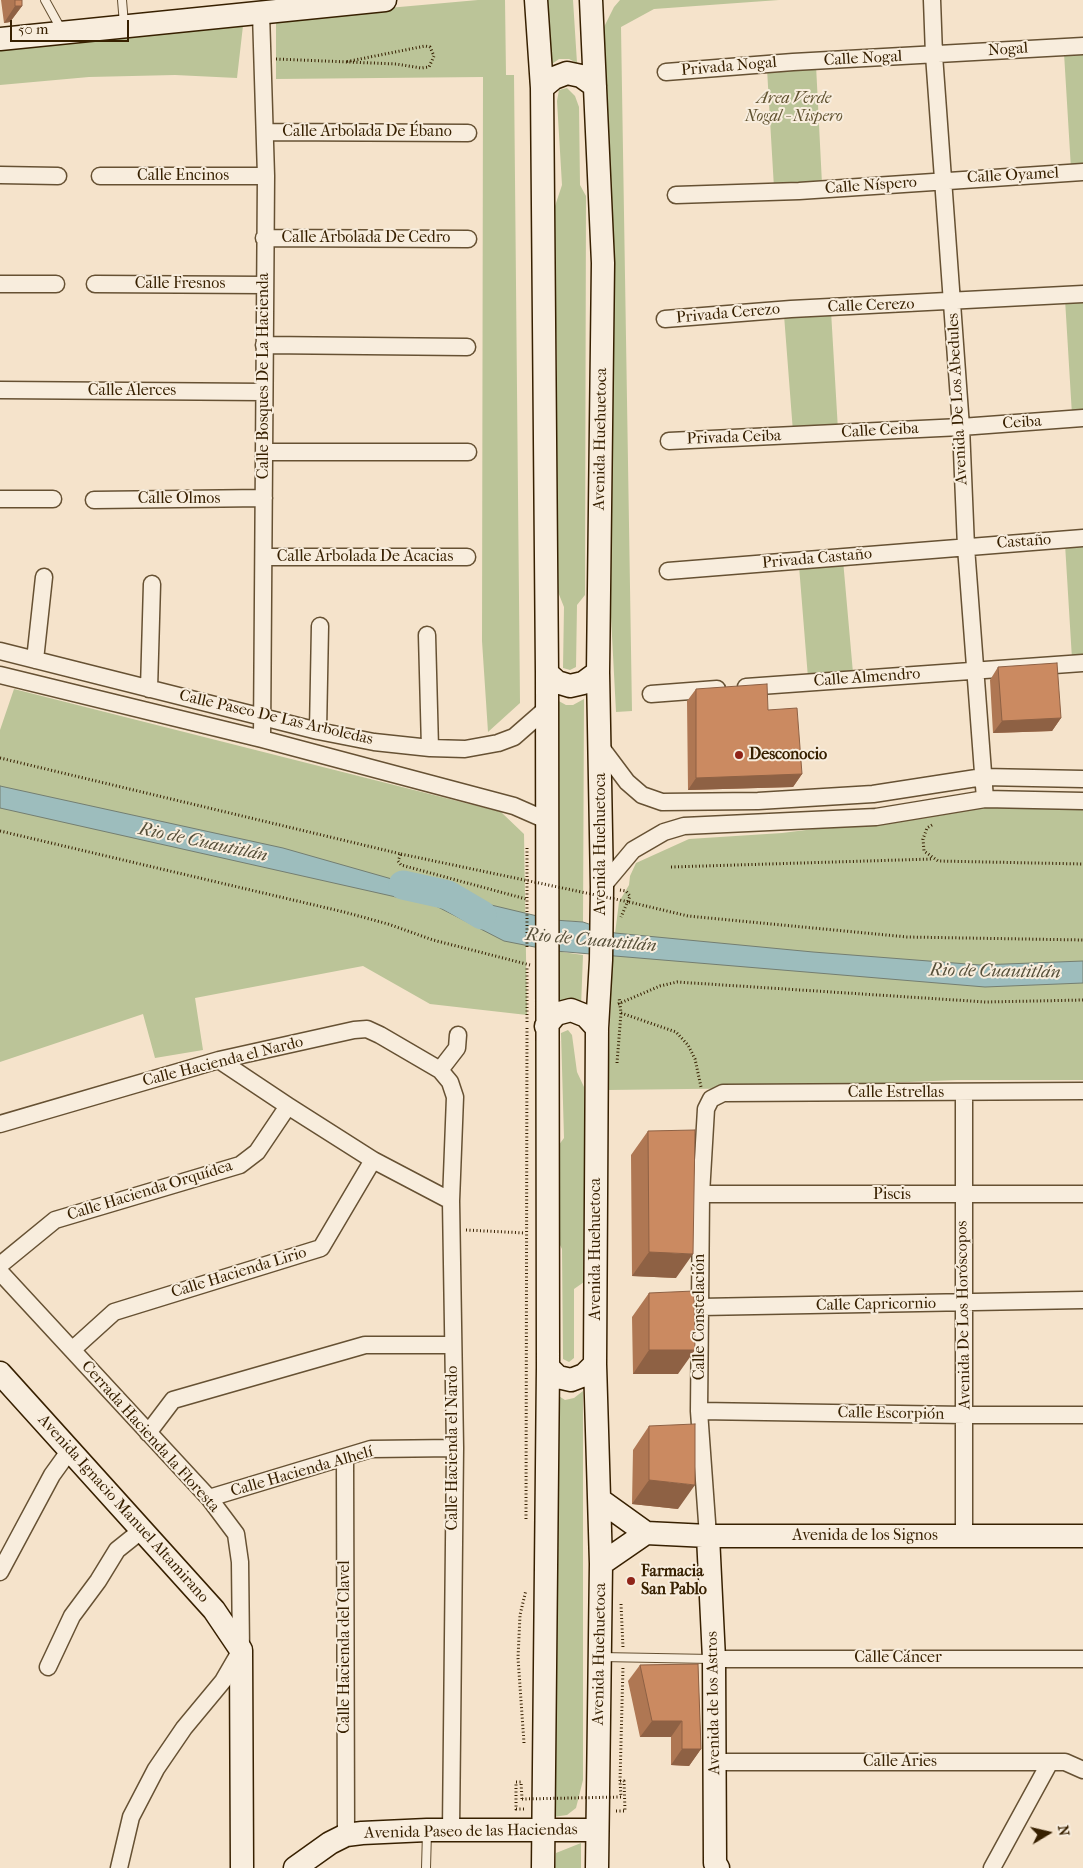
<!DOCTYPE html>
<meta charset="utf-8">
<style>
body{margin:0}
#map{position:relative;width:1083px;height:1868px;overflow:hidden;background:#f5e3cb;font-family:"IM FELL French Canon",serif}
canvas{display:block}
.north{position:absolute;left:1023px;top:1808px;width:50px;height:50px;-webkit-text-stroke:4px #f8eddd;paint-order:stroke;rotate:81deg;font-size:14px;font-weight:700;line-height:20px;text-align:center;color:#372000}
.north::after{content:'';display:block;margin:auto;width:18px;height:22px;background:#372000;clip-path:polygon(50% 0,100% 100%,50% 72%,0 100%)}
.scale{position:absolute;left:10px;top:20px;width:119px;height:22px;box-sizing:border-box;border:2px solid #372000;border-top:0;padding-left:6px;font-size:15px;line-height:18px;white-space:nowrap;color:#372000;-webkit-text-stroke:4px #f8eddd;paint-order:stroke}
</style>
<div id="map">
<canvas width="1083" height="1868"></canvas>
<div class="north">N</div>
<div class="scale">50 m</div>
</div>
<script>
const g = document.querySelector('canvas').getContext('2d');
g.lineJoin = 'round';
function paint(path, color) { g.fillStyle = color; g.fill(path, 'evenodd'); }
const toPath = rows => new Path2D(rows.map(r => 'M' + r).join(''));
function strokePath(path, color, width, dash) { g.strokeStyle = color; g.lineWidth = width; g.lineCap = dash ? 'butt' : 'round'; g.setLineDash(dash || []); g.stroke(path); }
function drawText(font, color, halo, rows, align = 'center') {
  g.font = font + ' "IM FELL French Canon",serif'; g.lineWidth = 4; g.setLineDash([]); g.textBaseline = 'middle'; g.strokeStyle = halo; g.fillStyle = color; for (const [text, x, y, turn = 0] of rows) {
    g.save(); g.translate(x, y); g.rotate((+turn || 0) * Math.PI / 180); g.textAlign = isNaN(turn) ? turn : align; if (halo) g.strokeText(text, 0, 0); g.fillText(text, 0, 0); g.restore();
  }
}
paint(toPath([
 [478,0,505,0,506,75,514,75,520,703,488,732,482,641,483,77,276,79,276,18],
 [544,0,573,0,577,63,569,59,559,59,549,66],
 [620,0,779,0,654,9,621,27,632,711,616,712,610,598,611,280,604,27,614,7],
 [244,17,237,78,175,75,89,77,0,85,0,41],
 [1083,52,1083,168,1071,169,1064,53],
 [816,65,822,184,774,188,767,69],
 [567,88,575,96,579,107,580,185,586,196,585,595,577,605,576,667,570,670,563,668,564,607,554,582,557,366,553,212,562,185,557,101,559,90],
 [1083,298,1083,414,1072,415,1065,299],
 [831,311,838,430,793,432,784,315],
 [1083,543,1083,658,1072,659,1065,544],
 [843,560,853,673,808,678,799,566],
 [14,689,501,812,524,834,527,1015,430,1004,363,966,195,998,203,1050,155,1058,143,1014,0,1062,0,730],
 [555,699,566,705,573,705,584,699,583,922,554,920],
 [1006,805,1083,809,1083,1080,957,1080,766,1088,608,1090,612,957,619,902,629,885,630,876,636,863,689,839,782,833],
 [555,951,583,955,581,1007,554,1005],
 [568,1030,572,1035,577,1072,584,1087,584,1282,574,1289,574,1358,569,1362,563,1359,562,1249,554,1233,555,1150,564,1138,561,1033],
 [583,1391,583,1780,576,1808,567,1815,553,1817,554,1393,565,1400,574,1398],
 [581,1843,581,1868,555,1868,556,1853]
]), '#bbc498');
const water = toPath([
 [0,786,283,848,441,893,554,920,583,922,615,933,813,952,980,965,1083,961,1083,983,985,987,555,951,504,941,436,906,0,808,0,786]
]);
paint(water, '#9dbdbd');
strokePath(water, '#747e71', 1);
strokePath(toPath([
 [403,885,448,895,482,915]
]), '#9dbdbd', 29);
const lane = toPath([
 [45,0,61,29],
 [122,0,124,24],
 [601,1657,712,1659],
 [426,1868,427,1832]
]);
const street = toPath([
 [932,0,934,55,961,427,966,547,985,799],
 [261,13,266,176,262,739],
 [666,72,793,62,1083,46],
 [266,132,468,133],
 [0,175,58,176],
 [100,176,266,176],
 [676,195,799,191,1083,172],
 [264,238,468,239],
 [0,284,56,284],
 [95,284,264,285],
 [665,319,791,309,1083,294],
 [264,345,467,347],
 [0,390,264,392],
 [669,441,961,427,1083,418],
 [264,452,468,452],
 [0,499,53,499],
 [94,500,264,498],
 [264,557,467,557],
 [668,571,1083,538],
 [427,635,430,748],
 [0,651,318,731,374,742,430,748,465,749,498,743,514,737,546,709],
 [35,660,44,577],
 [0,675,262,739,514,806,546,820],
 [746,687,1083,663],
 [149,689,152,584],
 [651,694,717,689],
 [318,731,320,626],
 [600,746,627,782,642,795,662,802,758,801,873,794,983,777,1083,779],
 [602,887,633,850,664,832,684,826,876,817,985,799,1083,801],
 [219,1060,288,1106,373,1160,451,1201],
 [440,1070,457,1048,458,1035],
 [964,1093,964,1536],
 [0,1124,219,1060,354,1030,367,1029,380,1035,440,1070,450,1082,455,1097,451,1201,455,1448,451,1830],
 [701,1194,1083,1194],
 [0,1265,55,1220,240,1165,257,1152,288,1106],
 [0,1272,209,1498,236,1534,240,1562,241,1650,223,1681,184,1728,156,1769,131,1817,119,1868],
 [700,1307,1083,1300],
 [72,1350,114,1312,321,1248,373,1160],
 [699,1411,965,1415,1083,1415],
 [148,1433,173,1400,365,1345,453,1345],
 [345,1458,346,1835],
 [209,1498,371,1449,455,1448],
 [708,1536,699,1411,700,1307,701,1194,706,1109,711,1099,723,1093,1083,1091],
 [0,1572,52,1475,70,1450],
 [714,1659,1083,1659],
 [48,1667,72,1616,98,1581,117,1550,142,1530],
 [715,1762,1065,1762,1083,1770],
 [992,1868,1050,1762]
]);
const secondary = toPath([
 [536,0,542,88,547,673,548,1367,543,1868],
 [591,0,603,263,598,672,602,887,601,960,597,1028,595,1364,601,1564,597,1868],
 [0,39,385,0],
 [542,88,554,78,567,73,581,76,595,86],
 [547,673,557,682,570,686,583,683,598,672],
 [546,1026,556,1014,571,1010,586,1016,597,1028],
 [548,1367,558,1377,571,1380,584,1375,595,1364],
 [0,1373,214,1610,241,1650,242,1868],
 [600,1500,646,1533,708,1536,1083,1536],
 [708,1536,714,1659,715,1863,718,1868],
 [601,1564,646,1533],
 [295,1868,330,1843,346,1835,362,1833,427,1830,597,1830]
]);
strokePath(lane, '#665133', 10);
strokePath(street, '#665133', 19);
strokePath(secondary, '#372000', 25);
strokePath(toPath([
 [276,59,396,64,421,68,429,67,434,56,430,47,425,46,345,62],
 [0,758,401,854,398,861,401,865,526,899],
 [932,825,927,828,923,839,924,851,938,861,1083,864],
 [0,831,344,912,388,924,433,940,530,965],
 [527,848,527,947],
 [671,867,932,859],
 [620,890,626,891,630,896,621,917],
 [629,902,688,916,907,937,1083,940],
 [618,1004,660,986,677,982,986,1002,1083,1000],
 [621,1013,676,1032,688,1045,695,1059,701,1087],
 [527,1022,527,968],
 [617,1063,621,1013,619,997],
 [466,1230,525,1233],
 [526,1519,527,1028],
 [621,1604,623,1648],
 [524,1743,518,1658,520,1615,526,1590],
 [620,1781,623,1666],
 [522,1799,521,1782,516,1782,516,1809,526,1809],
 [616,1811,625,1811,624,1781,620,1781,621,1797]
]), '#372000', 3, [1, 2.5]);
strokePath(lane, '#f8eddd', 8);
strokePath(street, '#f8eddd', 16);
strokePath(secondary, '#f8eddd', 22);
strokePath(toPath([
 [401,854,629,902],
 [522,1799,621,1797]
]), '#372000', 3, [1, 2.5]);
paint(toPath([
 [1,0,22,0,22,6,10,22,4,23],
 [998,667,1061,718,1052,731,993,733,990,680],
 [696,689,768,710,802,774,793,787,688,790,687,701],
 [648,1131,676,1278,632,1276,631,1155],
 [649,1293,678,1374,633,1374,632,1317],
 [649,1426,678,1509,632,1504,633,1450],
 [698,1664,701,1749,689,1766,671,1765,671,1737,640,1737,628,1681,640,1665]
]), '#af7753');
paint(toPath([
 [15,6,22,6,10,22,4,23],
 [1061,718,1052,731,993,733,1002,721],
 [802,774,793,787,688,790,696,778],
 [649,1252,693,1254,676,1278,632,1276],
 [649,1350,695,1350,678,1374,633,1374],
 [649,1480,695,1485,678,1509,632,1504],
 [652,1721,682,1721,671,1737,640,1737],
 [682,1749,701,1749,689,1766,671,1765]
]), '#8e6144');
const building = toPath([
 [15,0,22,0,22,6,15,6,15,0],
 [1057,663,1061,718,1002,721,998,667,1057,663],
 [767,684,768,710,797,708,802,774,696,778,696,689,767,684],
 [695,1130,693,1254,649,1252,648,1131,695,1130],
 [694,1291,695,1350,649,1350,649,1293,694,1291],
 [695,1424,695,1485,649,1480,649,1426,695,1424],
 [698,1664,701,1749,682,1749,682,1721,652,1721,640,1665,698,1664]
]);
paint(building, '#cb8a61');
strokePath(building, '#8e6144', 1);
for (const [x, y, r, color] of [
 [739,755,5,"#8f2418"],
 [631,1581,5,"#8f2418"]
]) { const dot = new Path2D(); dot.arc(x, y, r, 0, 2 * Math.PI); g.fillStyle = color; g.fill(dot); strokePath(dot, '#f8eddd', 2); }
drawText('16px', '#372000', '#f8eddd', [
 ["Nogal",1008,50,-4],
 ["Calle Nogal",863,59,-3],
 ["Privada Nogal",729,67,-5],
 ["Calle Arbolada De Ébano",367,132],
 ["Calle Encinos",183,176],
 ["Calle Oyamel",1013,176,-3],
 ["Calle Níspero",871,186,-4],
 ["Calle Arbolada De Cedro",366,238],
 ["Calle Fresnos",180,284],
 ["Calle Cerezo",871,306,-2],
 ["Privada Cerezo",728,314,-5],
 ["Calle Bosques De La Hacienda",264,376,-90],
 ["Calle Alerces",132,391],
 ["Avenida De Los Abedules",958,399,-93],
 ["Ceiba",1022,423,-4],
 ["Calle Ceiba",880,431,-3],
 ["Privada Ceiba",734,438,-2],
 ["Avenida Huehuetoca",601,439,-89],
 ["Calle Olmos",179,499],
 ["Castaño",1024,542,-4],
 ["Calle Arbolada De Acacias",365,557],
 ["Privada Castaño",817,559,-5],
 ["Calle Almendro",867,678,-4],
 ["Calle Paseo De Las Arboledas",276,718,13],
 ["Avenida Huehuetoca",601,844,-90],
 ["Calle Hacienda el Nardo",223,1062,-14],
 ["Calle Estrellas",896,1093],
 ["Calle Hacienda Orquídea",150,1191,-17],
 ["Piscis",892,1195],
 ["Avenida Huehuetoca",596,1249,-90],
 ["Calle Hacienda Lirio",239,1273,-17],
 ["Calle Capricornio",876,1305,-1],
 ["Avenida De Los Horóscopos",964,1315,-91],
 ["Calle Constelación",700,1317,-90],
 ["Calle Escorpión",891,1414,1],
 ["Cerrada Hacienda la Floresta",150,1437,48],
 ["Calle Hacienda el Nardo",453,1448,-90],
 ["Calle Hacienda Alhelí",302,1472,-16],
 ["Avenida Ignacio Manuel Altamirano",123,1509,48],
 ["Avenida de los Signos",865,1536],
 ["Calle Hacienda del Clavel",345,1647,-90],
 ["Avenida Huehuetoca",600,1654,-89],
 ["Calle Cáncer",898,1658],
 ["Avenida de los Astros",714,1703,-91],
 ["Calle Aries",900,1762],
 ["Avenida Paseo de las Haciendas",471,1832,-1]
]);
drawText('italic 16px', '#5f512e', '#f8eddd', [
 ["Area Verde",794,99],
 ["Nogal - Nispero",794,117]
]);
drawText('bold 16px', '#372000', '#f8eddd', [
 ["Desconocio",749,755],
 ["Farmacia",641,1572],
 ["San Pablo",641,1590]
], 'left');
drawText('italic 18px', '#564f39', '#f8eddd', [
 ["Rio de Cuautitlán",203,843,12],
 ["Rio de Cuautitlán",591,941,5],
 ["Rio de Cuautitlán",995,972,1]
]);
</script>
